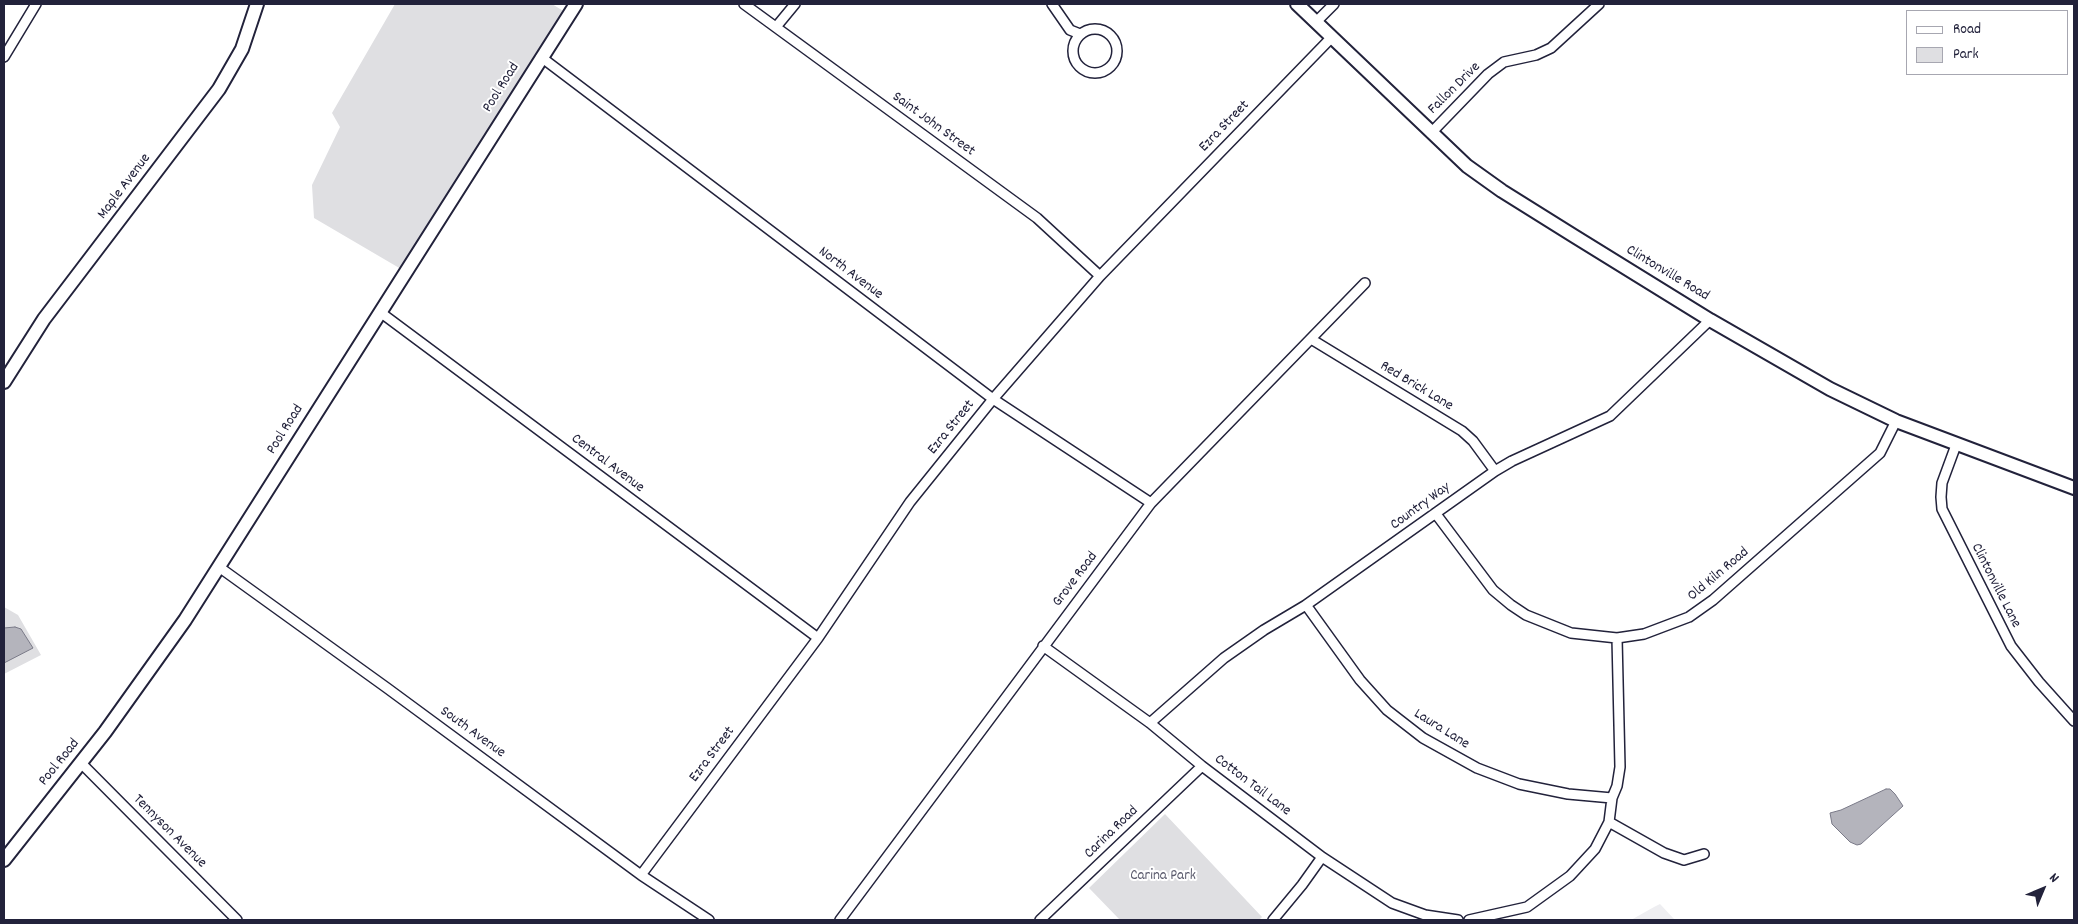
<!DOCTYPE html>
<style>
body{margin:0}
#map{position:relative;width:2078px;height:924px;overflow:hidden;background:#fff;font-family:Dekko,sans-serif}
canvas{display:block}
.frame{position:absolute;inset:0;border:5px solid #22223b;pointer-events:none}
.legend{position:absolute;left:1906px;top:10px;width:162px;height:65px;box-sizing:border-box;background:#fff;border:1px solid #a7a7b1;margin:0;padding:6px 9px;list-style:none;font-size:15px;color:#22223b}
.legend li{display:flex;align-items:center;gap:10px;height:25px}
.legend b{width:25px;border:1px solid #a7a7b1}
.north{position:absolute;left:2018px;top:864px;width:50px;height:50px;-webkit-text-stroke:4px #fff;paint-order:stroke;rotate:45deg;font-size:14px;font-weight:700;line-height:20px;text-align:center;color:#22223b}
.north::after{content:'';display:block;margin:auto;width:18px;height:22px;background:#22223b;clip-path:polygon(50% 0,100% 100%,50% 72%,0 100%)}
</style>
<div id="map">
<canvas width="2078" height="924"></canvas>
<div class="frame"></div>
<ul class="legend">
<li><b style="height:6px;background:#fff"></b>Road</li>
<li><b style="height:14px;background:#dfdfe2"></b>Park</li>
</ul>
<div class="north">N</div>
</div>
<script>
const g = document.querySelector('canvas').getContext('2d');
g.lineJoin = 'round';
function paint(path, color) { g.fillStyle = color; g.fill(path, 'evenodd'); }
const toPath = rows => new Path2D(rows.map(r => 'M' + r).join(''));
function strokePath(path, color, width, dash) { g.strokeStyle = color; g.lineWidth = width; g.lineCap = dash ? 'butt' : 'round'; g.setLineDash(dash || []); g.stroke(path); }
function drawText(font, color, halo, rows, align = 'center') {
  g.font = font + ' Dekko,sans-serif'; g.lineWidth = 4; g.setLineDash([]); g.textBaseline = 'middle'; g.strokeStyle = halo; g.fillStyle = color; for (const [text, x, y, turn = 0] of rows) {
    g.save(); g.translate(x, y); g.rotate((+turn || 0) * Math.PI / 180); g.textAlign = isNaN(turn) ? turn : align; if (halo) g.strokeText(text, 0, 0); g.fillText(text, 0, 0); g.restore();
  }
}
paint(toPath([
 [1660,904,1675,920,1631,920,1654,907]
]), '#eeeef1');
paint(toPath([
 [395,4,552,4,565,12,401,269,314,218,312,185,340,127,332,113],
 [4,607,18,615,41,655,4,674],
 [1165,814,1262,917,1259,920,1120,920,1089,888]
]), '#dfdfe2');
const water = toPath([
 [15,627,21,629,33,648,4,663,4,628,15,627],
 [1886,789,1890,789,1895,794,1903,806,1861,844,1857,845,1850,842,1832,824,1830,813,1841,810,1886,789]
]);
paint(water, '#b4b4bc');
strokePath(water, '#7a7a88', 1);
const street = toPath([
 [744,4,1037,218,1100,276],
 [1052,4,1070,30,1080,34],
 [1316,22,1334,4],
 [776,27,795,4],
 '1073 51a22 22 0 1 1 44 0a22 22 0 1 1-44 0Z',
 [4,57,36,4],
 [541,57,993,399,1151,503],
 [1431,133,1488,74,1504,62,1536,55,1551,48,1599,4],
 [380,312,818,638],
 [1311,339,1462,431,1473,441,1495,471],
 [1956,445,1942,483,1941,497,1942,509,2011,646,2039,682,2074,721],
 [1436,514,1493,590,1511,605,1526,615,1571,633,1617,638,1644,634,1689,617,1713,600,1880,453,1896,421],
 [219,567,387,688,641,875,709,920],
 [1306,605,1360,680,1387,710,1423,738,1477,768,1519,784,1568,794,1612,798],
 [1043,646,1150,723,1202,766,1322,857,1392,903,1425,915,1458,920],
 [1150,723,1224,658,1264,630,1306,605,1495,471,1512,461,1610,416,1710,320],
 [81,763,237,920],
 [1609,822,1664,853,1684,860,1704,854],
 [641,875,818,638,910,502,993,399,1100,276,1332,37],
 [840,920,1151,503,1365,283],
 [1040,920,1202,766],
 [1273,920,1302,885,1322,857],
 [1469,920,1527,907,1570,876,1595,849,1609,822,1612,798,1617,786,1620,767,1617,638]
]);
const secondary = toPath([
 [1297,4,1467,166,1502,191,1574,236,1710,320,1830,389,1896,421,2074,488],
 [4,382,44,319,219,89,242,49,257,4],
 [4,860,105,732,185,620,576,4]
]);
strokePath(street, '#22223b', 12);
strokePath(secondary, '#22223b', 16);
strokePath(street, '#fff', 9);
strokePath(secondary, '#fff', 12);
drawText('15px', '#22223b', '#fff', [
 ["Pool Road",502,88,-58],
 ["Fallon Drive",1455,89,-45],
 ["Saint John Street",933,125,36],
 ["Ezra Street",1225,127,-46],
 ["Maple Avenue",125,187,-53],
 ["North Avenue",850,274,37],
 ["Clintonville Road",1667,274,31],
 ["Red Brick Lane",1416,387,31],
 ["Ezra Street",952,428,-51],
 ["Pool Road",286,430,-58],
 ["Central Avenue",607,464,37],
 ["Country Way",1421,507,-36],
 ["Old Kiln Road",1719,575,-40],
 ["Grove Road",1076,580,-53],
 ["Clintonville Lane",1995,586,63],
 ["Laura Lane",1441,730,32],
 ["South Avenue",472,733,36],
 ["Ezra Street",713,755,-53],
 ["Pool Road",60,763,-51],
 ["Cotton Tail Lane",1252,786,37],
 ["Tennyson Avenue",169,832,45],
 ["Carina Road",1112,833,-44]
]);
drawText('15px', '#5b5b6d', '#fff', [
 ["Carina Park",1163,877]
]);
</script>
